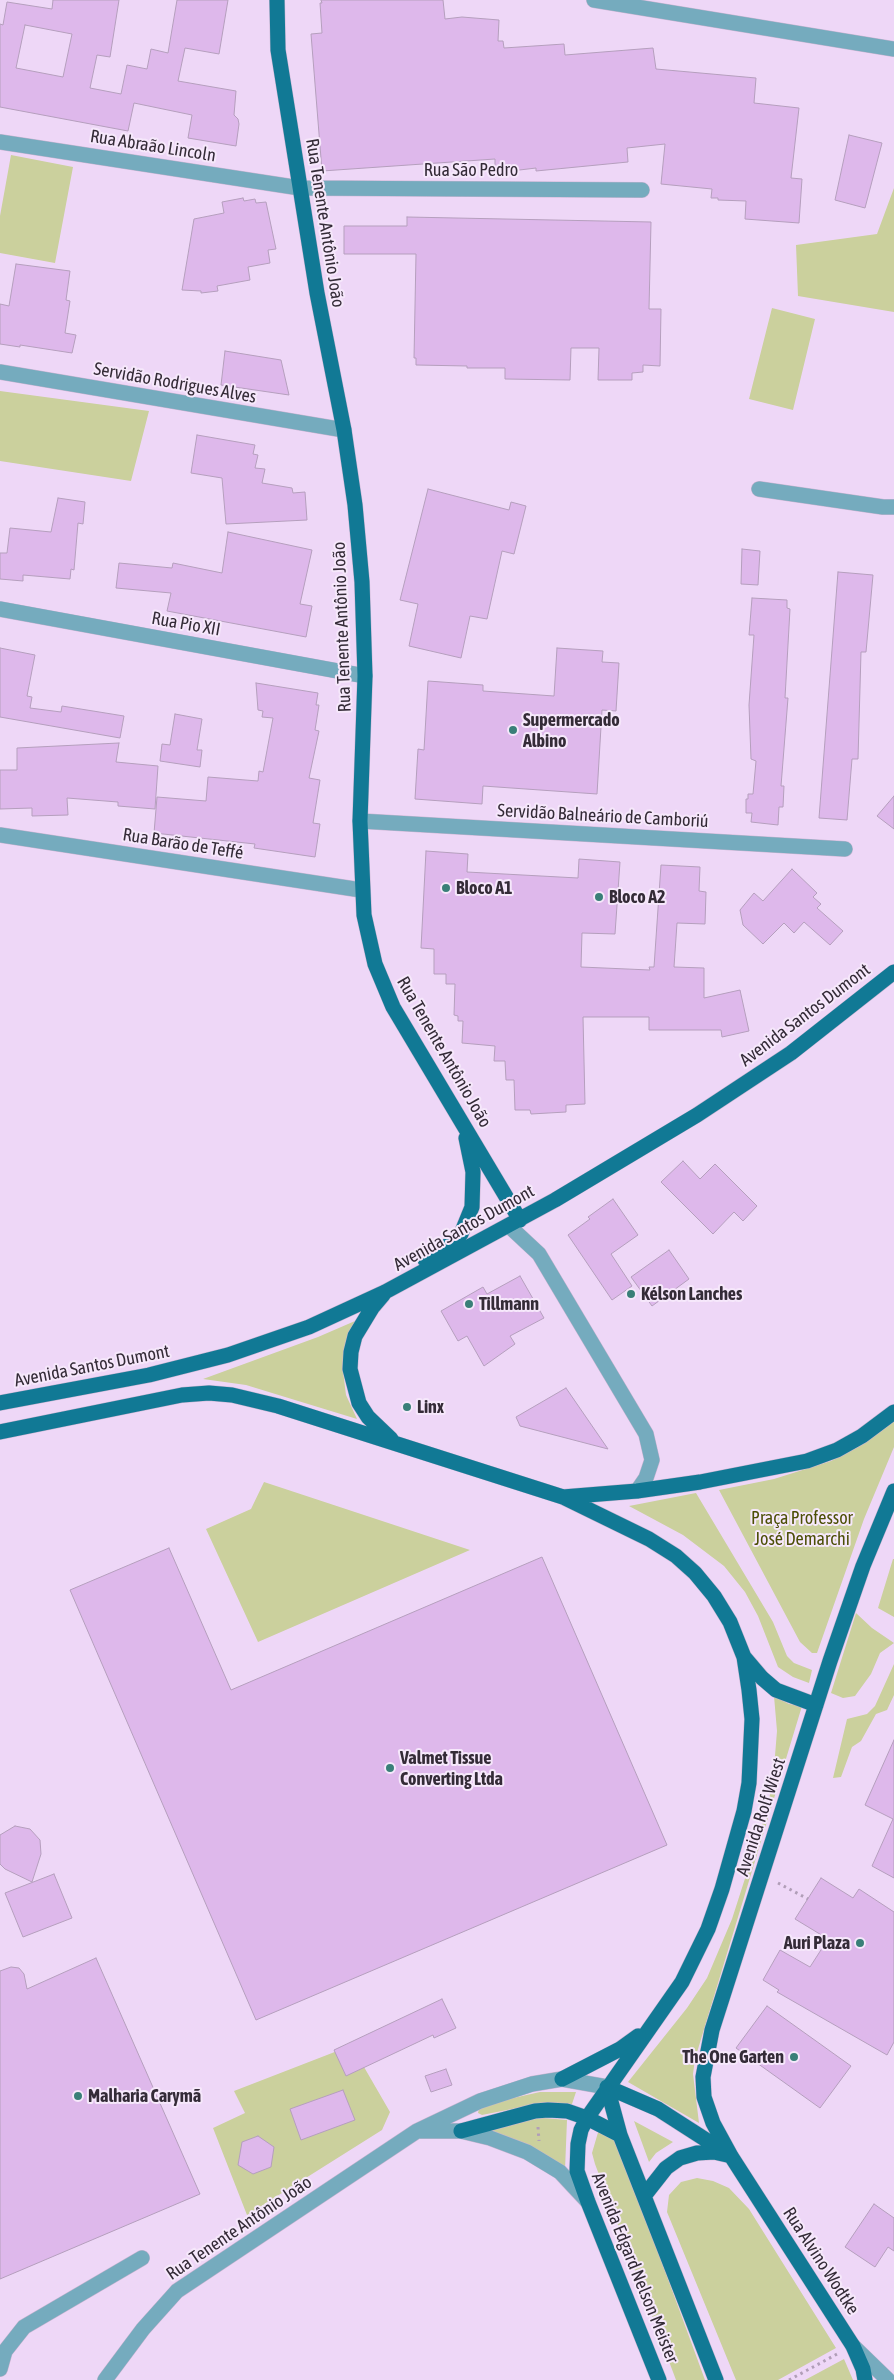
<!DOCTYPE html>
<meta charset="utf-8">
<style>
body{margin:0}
canvas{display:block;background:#eed7f7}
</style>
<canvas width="894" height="2380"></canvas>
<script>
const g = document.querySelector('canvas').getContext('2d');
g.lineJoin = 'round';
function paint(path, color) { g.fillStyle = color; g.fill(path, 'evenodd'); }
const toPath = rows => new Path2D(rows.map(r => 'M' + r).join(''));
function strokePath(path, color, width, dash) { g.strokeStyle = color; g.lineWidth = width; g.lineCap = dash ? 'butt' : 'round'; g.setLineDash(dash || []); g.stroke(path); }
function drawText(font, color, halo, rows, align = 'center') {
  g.font = font + ' "Asap Condensed",sans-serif'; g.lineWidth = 4; g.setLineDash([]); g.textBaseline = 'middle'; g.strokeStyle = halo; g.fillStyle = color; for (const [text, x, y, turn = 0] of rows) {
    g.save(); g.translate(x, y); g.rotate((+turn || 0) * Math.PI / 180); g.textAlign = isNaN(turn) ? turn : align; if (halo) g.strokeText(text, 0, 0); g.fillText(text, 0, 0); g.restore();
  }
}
paint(toPath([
 [11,155,73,167,55,263,0,253,0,216],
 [894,188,894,312,798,296,796,245,877,234],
 [772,308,815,319,793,410,749,399],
 [0,391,149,411,131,481,0,461],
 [355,1321,343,1359,343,1371,346,1395,357,1419,246,1385,203,1379,318,1337],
 [894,1420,894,1447,864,1519,817,1653,812,1653,800,1642,719,1490,774,1479,831,1461,858,1447],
 [264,1482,470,1550,258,1642,206,1529,251,1509],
 [696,1493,773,1622,787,1656,794,1663,812,1670,809,1683,793,1677,778,1667,758,1616,745,1592,724,1566,683,1535,629,1506],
 [893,1559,894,1559,894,1617,878,1608],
 [856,1613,872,1628,894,1643,880,1653,871,1674,855,1696,843,1698,831,1693],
 [894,1664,894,1695,887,1710,876,1714,861,1741,852,1747,841,1777,833,1778,847,1719,867,1714,875,1706],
 [774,1696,789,1704,802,1706,695,2059,693,2074,699,2123,628,2082,687,2008,707,1978,732,1919,766,1813,773,1780,777,1731],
 [345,2048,364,2067,390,2112,382,2130,247,2215,213,2128,245,2113,234,2091],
 [540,2092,576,2092,572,2104,542,2103,482,2115,478,2113,479,2109,500,2101],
 [543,2118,567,2120,565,2170,486,2130,521,2121],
 [634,2121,673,2142,656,2153,649,2162],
 [599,2129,614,2138,621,2151,705,2380,676,2380,595,2164,592,2153],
 [697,2178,713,2181,729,2188,749,2209,836,2348,778,2380,736,2380,667,2212,669,2195,681,2182],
 [844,2359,853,2380,805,2380]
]), '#cbd09d');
const building = toPath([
 [53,0,119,0,110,57,97,55,90,88,121,94,127,65,147,69,151,49,168,53,177,0,228,0,219,54,185,48,178,81,236,91,234,115,238,119,239,124,236,146,188,138,192,115,134,103,128,131,0,107,0,24,3,25,7,2,52,9,53,0],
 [25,25,72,34,63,77,16,68,25,25],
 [321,0,443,0,445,19,462,17,499,20,498,41,503,41,504,48,564,44,565,55,653,48,656,69,756,78,754,103,799,108,791,178,802,179,799,223,745,219,746,201,718,200,718,198,711,198,712,189,661,184,665,144,627,148,628,162,536,171,536,168,495,173,495,159,322,171,311,34,322,33,320,3,322,3,321,0],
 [849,135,882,143,865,208,835,200,849,135],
 [243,198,244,201,255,199,256,203,266,202,276,249,268,250,270,263,248,267,250,280,217,286,218,291,201,293,201,291,182,290,194,219,224,213,222,202,243,198],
 [407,217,651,222,649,309,661,309,660,366,643,365,643,372,632,373,632,380,598,380,599,348,571,348,570,380,505,379,505,368,467,368,467,366,416,365,416,358,414,358,416,254,344,254,344,226,407,226,407,217],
 [16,264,70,271,66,300,70,301,65,333,76,335,72,353,20,345,20,347,0,344,0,304,9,306,16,264],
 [225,351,281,360,289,395,221,385,225,351],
 [197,435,255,445,253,454,258,455,255,468,265,469,262,483,292,488,293,493,305,492,307,520,226,524,222,478,191,473,197,435],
 [428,489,509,510,511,502,526,506,514,554,502,551,487,619,470,616,461,658,409,646,418,604,400,600,428,489],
 [58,498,85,502,83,524,78,523,74,570,71,569,70,579,23,575,23,581,0,579,0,553,7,553,10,528,51,532,58,498],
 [228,532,312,550,300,604,312,606,306,637,167,611,171,593,116,588,119,563,172,568,173,563,222,573,228,532],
 [742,549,760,551,758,585,741,584,742,549],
 [838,572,873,575,866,652,861,652,858,759,852,759,847,820,819,818,838,572],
 [752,598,787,600,787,608,790,609,785,698,788,698,781,786,784,786,783,807,779,807,778,825,751,822,752,813,746,813,746,799,748,799,748,794,753,794,756,761,751,759,749,705,754,635,749,635,752,598],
 [0,648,35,655,27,696,32,697,30,708,61,712,62,706,124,716,120,738,0,717,0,648],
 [557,648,603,651,602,662,619,663,616,711,602,710,597,794,483,786,482,804,415,799,418,749,424,750,428,681,483,685,483,691,554,696,557,648],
 [256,683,318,693,316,705,319,705,315,730,319,731,309,778,320,780,313,823,320,824,315,857,254,848,255,844,154,833,157,797,206,801,208,777,258,781,259,771,263,772,273,718,262,717,263,711,258,710,256,683],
 [175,714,202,719,197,750,202,750,200,767,160,761,162,744,170,745,175,714],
 [119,743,116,762,158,766,155,809,118,806,118,802,67,798,68,815,32,816,32,808,0,809,0,770,17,770,17,748,119,743],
 [894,796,894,829,877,816,894,796],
 [426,851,468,854,467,872,578,878,579,859,620,862,615,934,582,933,581,967,650,970,649,967,654,967,661,865,700,867,699,891,706,892,705,924,677,923,674,967,704,968,704,998,740,990,749,1031,722,1037,721,1030,649,1030,649,1017,583,1017,585,1104,566,1105,566,1112,531,1114,530,1110,515,1110,514,1080,506,1080,505,1061,494,1061,495,1046,462,1043,463,1021,458,1021,458,1016,454,1015,455,984,446,984,446,974,434,974,434,949,421,948,426,851],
 [792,869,817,893,813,897,821,904,817,908,843,931,830,945,804,922,794,933,784,923,763,944,743,925,740,910,754,893,763,901,792,869],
 [683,1161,700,1179,715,1164,757,1206,743,1221,734,1212,713,1234,661,1182,683,1161],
 [613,1199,638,1235,611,1254,632,1286,612,1300,568,1235,590,1219,588,1217,613,1199],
 [669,1250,689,1279,652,1306,631,1277,669,1250],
 [520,1276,544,1318,510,1336,515,1344,484,1366,467,1336,458,1341,441,1311,483,1287,487,1294,520,1276],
 [566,1388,608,1449,520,1426,516,1417,566,1388],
 [169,1548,231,1690,542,1557,667,1845,256,2020,70,1590,169,1548],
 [894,1740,894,1878,872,1866,893,1819,865,1805,894,1740],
 [15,1826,30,1829,40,1840,41,1854,32,1882,5,1869,0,1864,0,1835,15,1826],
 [54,1874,72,1918,23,1937,5,1893,54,1874],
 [821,1878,853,1898,859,1889,894,1912,894,2042,887,2055,777,1992,779,1990,763,1980,780,1950,810,1967,828,1939,795,1919,821,1878],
 [96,1958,200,2194,0,2279,0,1971,11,1967,19,1968,24,1974,27,1989,96,1958],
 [442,1999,456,2028,434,2038,433,2035,346,2076,334,2050,442,1999],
 [767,2006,851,2066,820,2108,736,2048,767,2006],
 [446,2069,452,2085,431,2092,425,2076,446,2069],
 [343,2090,355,2120,301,2140,290,2109,343,2090],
 [258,2136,274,2147,271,2167,253,2174,238,2165,242,2142,258,2136],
 [874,2204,894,2218,894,2251,888,2247,875,2267,845,2247,874,2204]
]);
paint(building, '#deb8eb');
strokePath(building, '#b59fbd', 1);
const minor = toPath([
 [594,0,894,49],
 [0,142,300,188,642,190],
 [0,372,344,430],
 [759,489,883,507,894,507],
 [0,609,365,676],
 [360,821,845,849],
 [0,835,361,890],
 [509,1226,539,1254,646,1434,652,1460,646,1478,637,1491],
 [421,2131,461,2131,490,2138,527,2152,560,2172,588,2202],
 [853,2346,888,2380],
 [0,2369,5,2351,24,2327,142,2258],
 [105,2380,143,2329,177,2291,417,2131,480,2101,532,2084,562,2079,607,2087]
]);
const major = toPath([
 [277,0,278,50,317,293,344,430,355,505,362,582,365,676,360,821,364,915,375,964,393,1007,520,1220],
 [425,1260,453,1242,461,1234,472,1207,473,1172,466,1138],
 [383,1295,372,1308,355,1336,351,1352,350,1369,359,1403,368,1417,391,1439],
 [0,1403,149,1375,228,1355,309,1327,385,1292,555,1200,697,1115,791,1053,894,972],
 [0,1432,182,1395,209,1393,232,1395,278,1406,563,1497,637,1491,700,1482,807,1461,837,1450,862,1436,894,1412],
 [563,1497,649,1539,676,1556,695,1573,714,1596,730,1622,744,1657,749,1690,752,1719,749,1783,744,1811,722,1889,708,1929,682,1982,587,2118,581,2130,578,2144,577,2171,588,2202,659,2380],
 [745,1658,762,1678,776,1690,816,1705],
 [562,2079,620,2049,638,2036],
 [607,2087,620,2135,716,2380],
 [607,2087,658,2109,728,2154],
 [461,2131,535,2111,548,2110,567,2111,587,2118,620,2135],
 [644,2196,666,2168,680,2158,697,2153,714,2152,727,2155],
 [865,2380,863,2369,853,2346,731,2156,713,2123,704,2097,703,2077,712,2030,830,1661,863,1566,894,1491]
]);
strokePath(minor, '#c9b5d1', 16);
strokePath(major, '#c9b5d1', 16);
strokePath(toPath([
 [778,1883,808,1899],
 [538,2127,539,2141],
 [789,2380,839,2353]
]), '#b19eb8', 3, [2.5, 4]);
strokePath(minor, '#75abbe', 15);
strokePath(major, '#117995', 15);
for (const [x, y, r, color] of [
 [513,730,5,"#397f78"],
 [446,888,5,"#397f78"],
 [599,897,5,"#397f78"],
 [631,1294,5,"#397f78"],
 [469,1304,5,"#397f78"],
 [407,1407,5,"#397f78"],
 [390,1768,5,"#397f78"],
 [860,1943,5,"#397f78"],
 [794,2057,5,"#397f78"],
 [78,2096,5,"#397f78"]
]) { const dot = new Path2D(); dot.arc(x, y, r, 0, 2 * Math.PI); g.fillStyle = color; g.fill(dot); strokePath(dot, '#f6e8fb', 2); }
drawText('18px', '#342b37', '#f6e8fb', [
 ["Rua Abraão Lincoln",153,146,9],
 ["Rua São Pedro",471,170],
 ["Rua Tenente Antônio João",325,223,81],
 ["Servidão Rodrigues Alves",175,383,10],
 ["Rua Pio XII",186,624,10],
 ["Rua Tenente Antônio João",342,627,-92],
 ["Servidão Balneário de Camboriú",603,816,3],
 ["Rua Barão de Teffé",183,844,9],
 ["Avenida Santos Dumont",805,1015,-37],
 ["Rua Tenente Antônio João",444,1052,60],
 ["Avenida Santos Dumont",464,1228,-29],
 ["Avenida Santos Dumont",92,1366,-11],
 ["Avenida Rolf Wiest",761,1817,-72],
 ["Rua Tenente Antônio João",239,2228,-34],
 ["Rua Alvino Wodtke",821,2261,57],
 ["Avenida Edgard Nelson Meister",635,2268,68]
]);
drawText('bold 18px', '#342b37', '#f6e8fb', [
 ["Supermercado",523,720],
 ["Albino",523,741],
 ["Bloco A1",456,888],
 ["Bloco A2",609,897],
 ["Kélson Lanches",641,1294],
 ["Tillmann",479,1304],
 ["Linx",417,1407],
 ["Valmet Tissue",400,1758],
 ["Converting Ltda",400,1779],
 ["Auri Plaza",850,1943,"right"],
 ["The One Garten",784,2057,"right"],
 ["Malharia Carymã",88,2096]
], 'left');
drawText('18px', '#4c4f06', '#f6e8fb', [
 ["Praça Professor",802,1518],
 ["José Demarchi",802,1539]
]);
</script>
